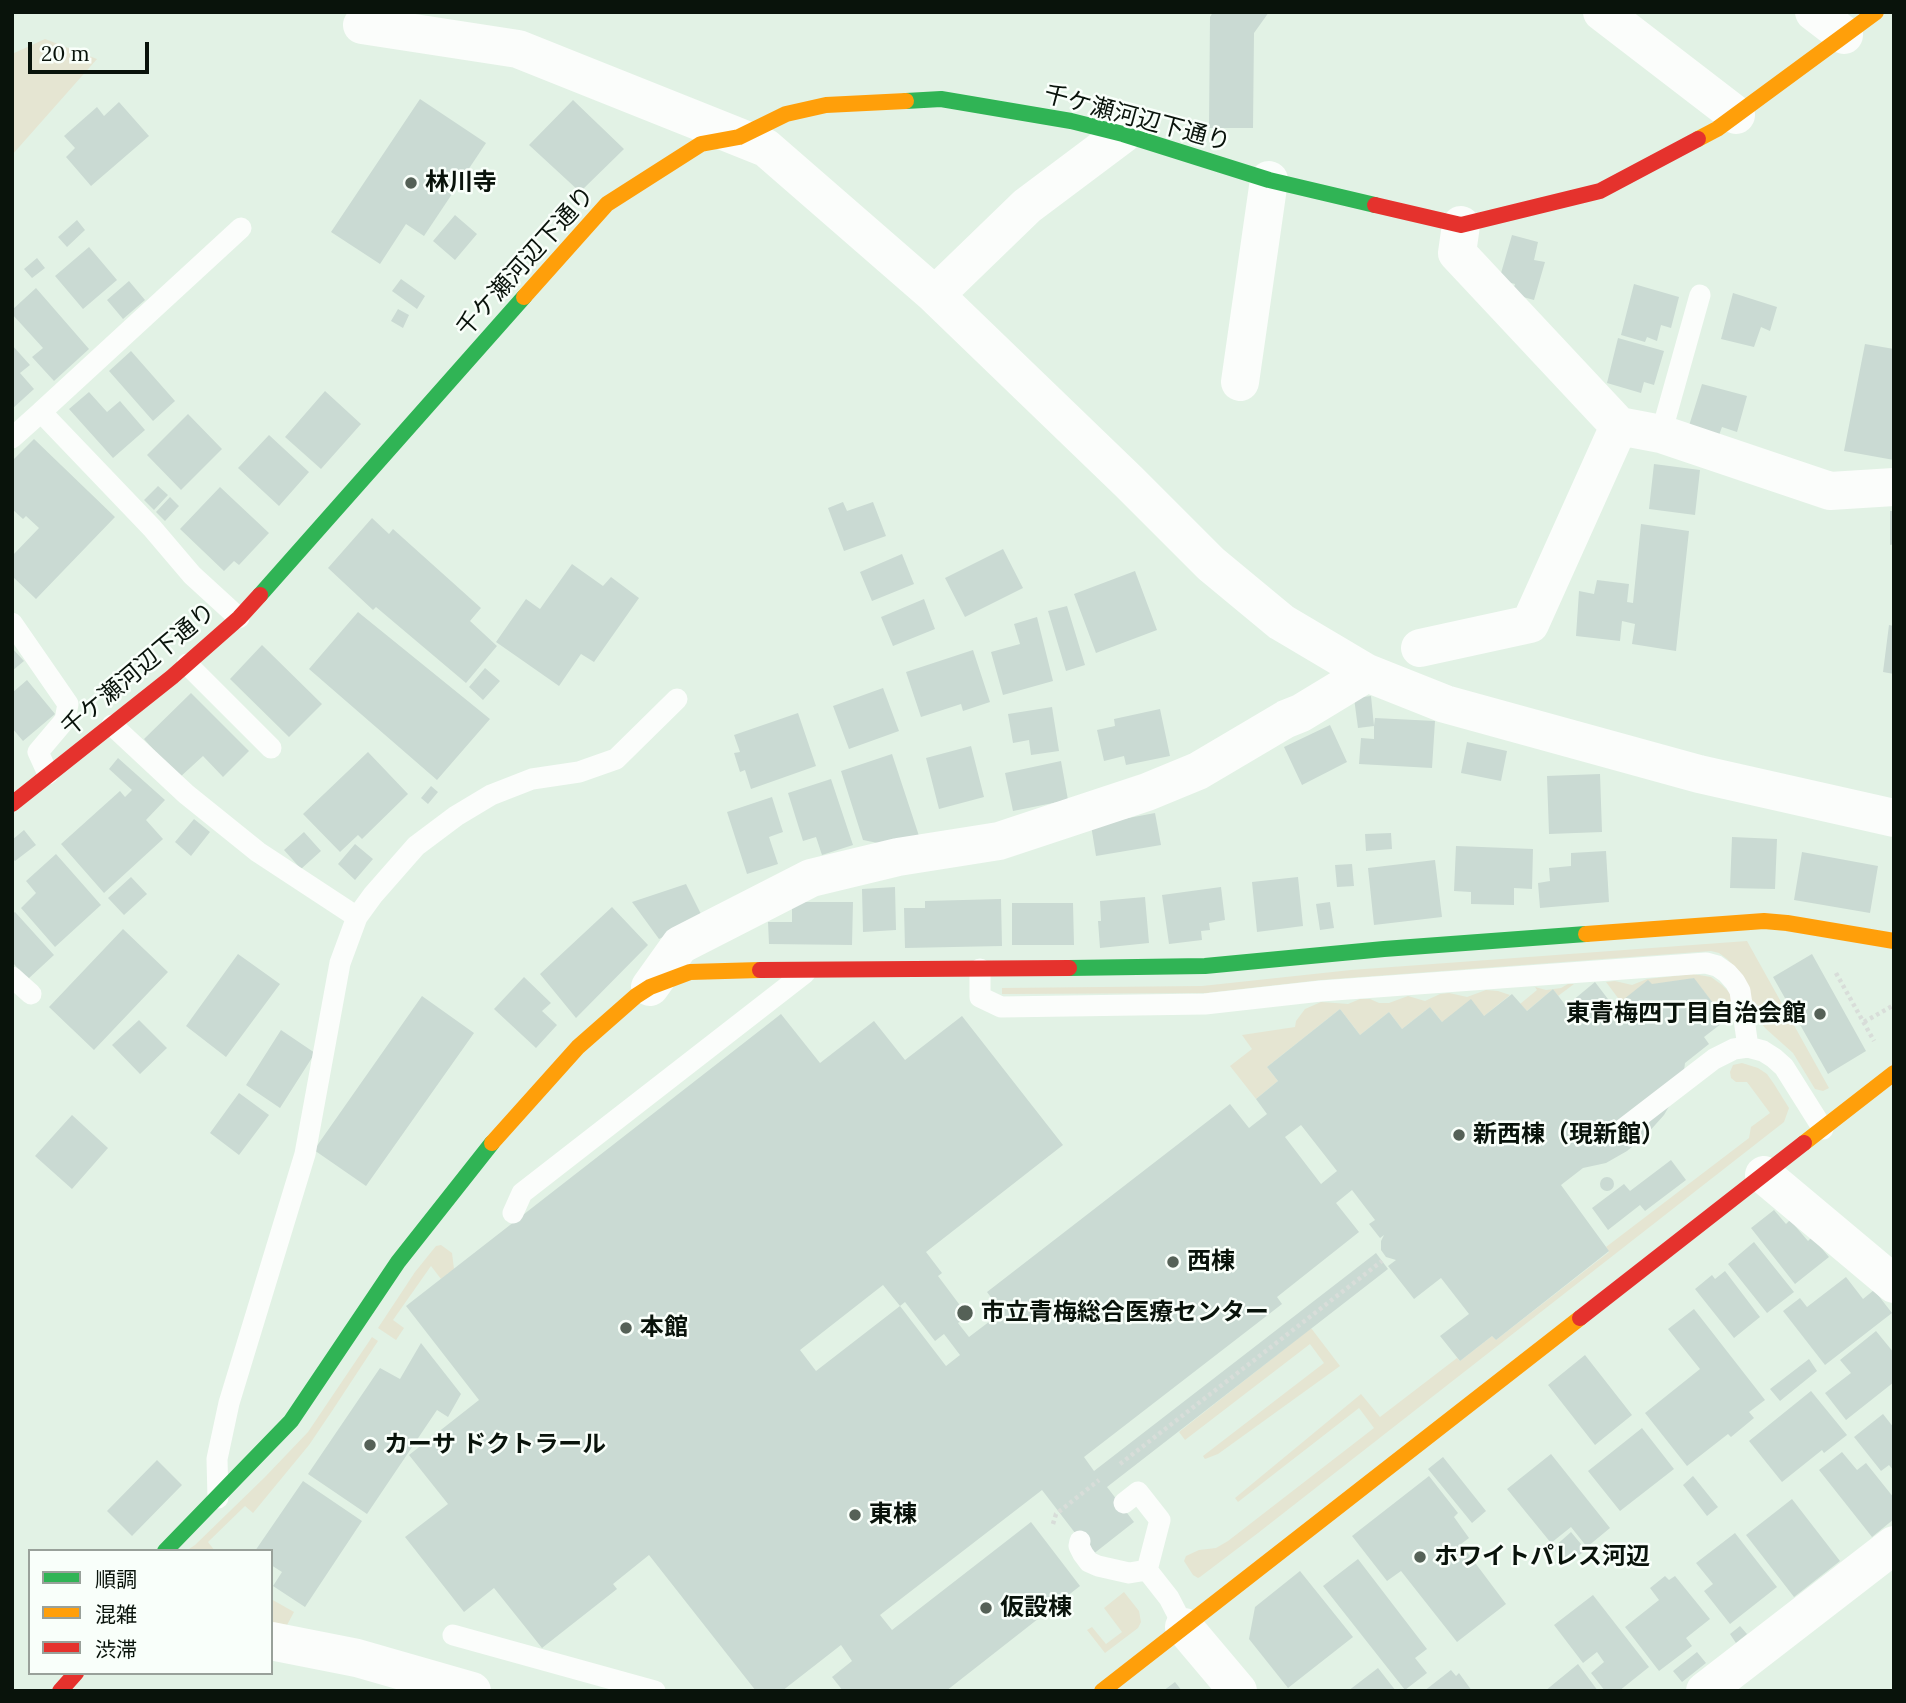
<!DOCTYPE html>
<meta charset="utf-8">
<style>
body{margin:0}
#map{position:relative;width:1906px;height:1703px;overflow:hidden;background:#e2f2e5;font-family:Lora,"Noto Sans JP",serif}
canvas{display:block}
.frame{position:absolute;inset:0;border:14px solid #09130b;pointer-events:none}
.legend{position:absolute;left:28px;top:1549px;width:245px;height:126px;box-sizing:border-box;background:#f9fffa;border:2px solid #99a19a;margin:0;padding:9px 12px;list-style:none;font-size:21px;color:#09130b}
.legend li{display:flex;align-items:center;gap:14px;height:35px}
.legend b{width:35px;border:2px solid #99a19a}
.scale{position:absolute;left:28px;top:42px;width:121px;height:32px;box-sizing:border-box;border:4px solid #09130b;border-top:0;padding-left:9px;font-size:21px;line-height:24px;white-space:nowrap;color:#09130b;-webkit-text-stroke:5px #f9fffa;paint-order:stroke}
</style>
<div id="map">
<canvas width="1906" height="1703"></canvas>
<div class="frame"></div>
<ul class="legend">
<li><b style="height:9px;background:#30b455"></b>順調</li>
<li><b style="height:9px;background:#ff9f0a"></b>混雑</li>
<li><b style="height:9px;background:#e5322d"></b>渋滞</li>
</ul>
<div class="scale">20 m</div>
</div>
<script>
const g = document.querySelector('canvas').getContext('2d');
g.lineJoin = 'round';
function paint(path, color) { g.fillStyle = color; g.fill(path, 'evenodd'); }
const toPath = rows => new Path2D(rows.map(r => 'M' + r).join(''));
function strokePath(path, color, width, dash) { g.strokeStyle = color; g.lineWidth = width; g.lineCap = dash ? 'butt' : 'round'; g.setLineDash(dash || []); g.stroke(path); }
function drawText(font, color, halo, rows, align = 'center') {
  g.font = font + ' Lora,"Noto Sans JP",serif'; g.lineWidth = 5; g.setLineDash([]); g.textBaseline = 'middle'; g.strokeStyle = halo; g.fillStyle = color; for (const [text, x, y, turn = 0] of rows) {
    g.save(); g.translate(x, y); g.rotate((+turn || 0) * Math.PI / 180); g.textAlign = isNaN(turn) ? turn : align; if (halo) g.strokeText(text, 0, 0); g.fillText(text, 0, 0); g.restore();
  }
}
paint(toPath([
 [45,39,97,59,12,155,12,54],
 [1747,941,1829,1088,1823,1091,1815,1089,1793,1053,1765,1028,1754,1013,1751,997,1740,972,1727,959,1719,953,1711,951,1321,980,1206,993,1002,994,1002,988,1202,986,1351,970],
 [1693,974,1711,977,1722,985,1732,995,1734,1016,1726,1020,1693,978,1621,1002,1606,982,1615,981,1632,985,1647,979],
 [1568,984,1574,984,1558,996,1553,989,1527,1011,1520,1004,1537,990,1535,987,1546,990,1561,988],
 [1486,990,1498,991,1510,995,1484,1016,1442,1022,1430,1007,1402,1029,1389,1012,1360,1035,1340,1009,1267,1067,1278,1081,1256,1099,1230,1066,1252,1049,1242,1035,1295,1027,1296,1021,1305,1009,1321,1002,1348,1004,1360,999,1370,999,1379,1003,1389,1003,1408,996,1425,1001,1440,994,1449,993,1467,997],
 [1742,1063,1758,1068,1767,1074,1774,1084,1789,1108,1784,1122,1258,1533,1200,1577,1198,1578,1193,1575,1184,1561,1186,1556,1199,1550,1216,1548,1228,1541,1374,1428,1359,1408,1238,1502,1235,1498,1361,1394,1380,1417,1457,1358,1460,1361,1492,1336,1496,1340,1609,1252,1606,1247,1749,1138,1751,1127,1770,1113,1747,1082,1736,1082,1731,1078,1730,1072,1733,1065],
 [441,1245,452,1253,454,1269,441,1279,431,1266,393,1320,404,1328,396,1340,378,1328,415,1272,436,1246],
 [1311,1328,1340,1366,1218,1454,1205,1459,1203,1456,1324,1363,1310,1344,1185,1440,1179,1432],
 [372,1337,378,1341,332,1411,309,1445,253,1513,245,1506,208,1542,215,1551,186,1551,195,1545,265,1477,308,1432],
 [1124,1592,1139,1611,1141,1622,1138,1628,1105,1653,1087,1630,1092,1627,1106,1644,1122,1632,1104,1608],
 [271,1599,294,1612,287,1625,271,1622]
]), '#e5e5d2');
paint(toPath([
 [1213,12,1269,12,1254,33,1253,128,1209,128,1210,17],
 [420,99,486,143,424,236,406,224,380,264,331,232],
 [573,100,624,149,580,192,529,145],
 [119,102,149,136,91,186,66,157,75,148,64,136,97,107,104,116],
 [455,215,477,234,455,260,433,241],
 [77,220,85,230,67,247,58,237],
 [1512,235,1538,242,1534,260,1545,262,1534,300,1512,294,1515,284,1499,280],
 [89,247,117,280,83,309,55,276],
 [37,258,45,268,32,278,24,269],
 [401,279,425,296,417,309,392,291],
 [129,281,145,300,123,319,107,300],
 [1634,284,1679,297,1671,328,1661,325,1657,341,1647,337,1645,342,1621,335],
 [36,288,89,349,54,381,32,357,43,348,12,314,12,310],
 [1733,293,1777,307,1770,331,1761,327,1754,347,1721,339],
 [398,309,409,315,403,328,391,321],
 [1618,338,1664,351,1654,385,1644,382,1641,393,1607,383],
 [1865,344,1894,349,1894,460,1844,451],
 [12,345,30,365,20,373,34,389,12,409],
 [131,351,175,401,153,421,109,371],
 [1702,384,1747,396,1737,432,1722,427,1718,438,1688,429],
 [325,391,361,424,321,469,285,437],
 [89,392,107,412,120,401,145,430,113,458,69,409],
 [188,414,222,449,181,490,147,455],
 [269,435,309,472,279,506,238,468],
 [34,439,115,517,36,599,12,576,12,556,39,528,26,516,23,519,12,509,12,461],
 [1654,464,1700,470,1695,515,1649,509],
 [158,486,168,495,154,510,144,500],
 [220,487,269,533,239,565,234,561,224,571,180,529],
 [170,497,179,506,165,521,156,512],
 [843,502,847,511,873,502,886,536,844,551,828,508],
 [1890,511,1894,511,1894,544,1890,545],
 [372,518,389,534,393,529,481,608,470,621,497,646,466,683,376,607,373,610,328,568],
 [1641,524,1689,531,1676,651,1632,644,1635,624,1622,621,1620,641,1576,636,1579,591,1594,594,1597,580,1629,584,1627,602,1633,603],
 [1003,549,1023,588,965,617,945,578],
 [902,554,914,584,872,601,860,572],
 [572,564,603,586,611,577,639,598,594,662,581,654,559,686,496,642,526,599,540,609],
 [1135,571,1157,630,1096,653,1074,594],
 [924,599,935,629,893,646,881,617],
 [1067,606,1085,665,1066,671,1048,611],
 [358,612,490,719,437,780,309,669],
 [1037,617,1053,681,1003,695,991,652,1020,644,1014,624],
 [1889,625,1894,626,1894,674,1883,672],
 [262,645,322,704,289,737,230,679],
 [12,648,24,661,12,671],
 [973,650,990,702,963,711,961,704,921,717,906,672],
 [485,668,500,681,483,700,469,687],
 [27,680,55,714,23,741,12,728,12,693],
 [883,688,899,731,849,749,833,706],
 [191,693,249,751,223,777,203,756,179,778,144,739],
 [1371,696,1374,726,1375,718,1435,721,1432,768,1359,764,1361,738,1374,739,1374,726,1358,728,1354,698],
 [1052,707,1059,751,1031,755,1029,740,1013,743,1008,714],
 [1160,709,1170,756,1126,765,1124,756,1104,761,1097,730,1115,726,1114,719],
 [798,713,816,766,751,789,745,770,740,772,734,753,740,752,734,735],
 [1330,725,1347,762,1302,785,1284,747],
 [1467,742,1507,751,1501,781,1461,773],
 [971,746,984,797,939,809,926,758],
 [368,752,408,794,362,839,358,835,340,852,303,814],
 [892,754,921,842,902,848,863,840,841,771],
 [118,758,165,800,146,820,163,839,104,893,61,844,120,791,125,797,132,790,109,769],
 [1061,761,1068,800,1013,811,1005,773],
 [1600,774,1602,832,1549,834,1547,776],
 [831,779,853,845,822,855,816,837,803,841,788,793],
 [431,786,438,792,428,804,421,798],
 [772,797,783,832,769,837,778,864,747,874,727,812],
 [1155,813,1161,845,1096,856,1091,825],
 [194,819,210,832,191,856,175,842],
 [24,830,36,845,15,861,12,858,12,840],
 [304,832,321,851,301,869,284,850],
 [1391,833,1392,849,1366,851,1365,834],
 [1732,837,1777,839,1775,889,1730,888],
 [355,844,373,859,355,880,338,864],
 [1456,846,1533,849,1532,889,1514,888,1514,905,1471,904,1471,892,1454,891],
 [1606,851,1609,902,1540,908,1538,883,1550,881,1549,868,1571,866,1571,853],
 [1802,852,1878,866,1870,913,1794,900],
 [56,854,101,905,55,947,21,908,36,893,26,881],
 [1435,860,1442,917,1374,925,1368,868],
 [1352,864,1354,886,1337,887,1335,865],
 [131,877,147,894,124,915,108,898],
 [1298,877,1303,926,1257,932,1252,882],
 [686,884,703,918,659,939,632,902],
 [895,887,896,930,863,932,862,889],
 [1221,887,1225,920,1209,923,1210,930,1201,931,1202,940,1169,944,1162,895],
 [1145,897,1149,943,1100,948,1098,921,1101,921,1100,901],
 [1001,899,1002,946,905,948,904,908,925,908,925,901],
 [792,902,853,902,852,945,769,944,768,922,792,922],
 [1330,902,1334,928,1320,930,1316,904],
 [1012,903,1073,903,1074,945,1012,945],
 [612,907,648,945,576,1018,540,974],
 [15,912,54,955,28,979,12,962,12,914],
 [123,929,168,972,94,1050,49,1007],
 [238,954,280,984,226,1057,186,1026],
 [1812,954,1866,1051,1828,1074,1773,977],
 [524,977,551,1003,542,1011,557,1025,536,1048,494,1009],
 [1694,978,1726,1020,1704,1037,1709,1044,1685,1063,1683,1078,1675,1096,1664,1115,1647,1134,1627,1151,1606,1163,1583,1168,1561,1185,1609,1251,1496,1340,1492,1336,1460,1361,1440,1336,1469,1314,1441,1278,1414,1299,1388,1266,1396,1260,1386,1257,1381,1250,1381,1241,1384,1235,1380,1238,1369,1224,1375,1220,1352,1190,1336,1203,1359,1232,1277,1297,1282,1304,1084,1457,1094,1471,1376,1253,1388,1269,1107,1487,1134,1522,1092,1555,1042,1490,880,1615,892,1630,1031,1522,1080,1586,946,1691,843,1691,832,1677,852,1661,841,1645,782,1691,756,1691,649,1555,613,1584,617,1589,542,1648,494,1588,464,1612,405,1537,448,1504,409,1455,479,1400,406,1306,781,1014,820,1063,874,1021,905,1060,962,1016,1063,1145,926,1252,942,1273,938,1276,968,1316,958,1323,969,1337,1002,1312,987,1292,1230,1104,1249,1128,1267,1114,1256,1099,1278,1081,1267,1067,1340,1009,1360,1035,1389,1012,1402,1029,1430,1007,1442,1022,1471,999,1484,1016,1512,994,1527,1011,1553,989,1566,1006,1595,982,1614,1007,1648,980,1652,984],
 [1301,1125,1337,1171,1321,1184,1285,1137],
 [883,1285,900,1306,816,1371,800,1350],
 [905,1302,935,1341,944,1334,960,1355,946,1366,900,1306],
 [422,996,474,1033,366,1186,314,1150],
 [139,1020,167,1048,140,1074,112,1045],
 [281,1030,315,1053,280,1108,246,1085],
 [239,1093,269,1115,239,1155,210,1133],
 [72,1115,108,1148,72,1189,35,1156],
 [1671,1160,1686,1180,1645,1211,1640,1205,1608,1230,1592,1208,1624,1184,1630,1191],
 '1600 1184a7 7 0 1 1 14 0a7 7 0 1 1-14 0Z',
 [1774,1210,1786,1224,1790,1220,1808,1241,1812,1237,1829,1257,1795,1284,1751,1228],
 [1754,1242,1794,1292,1767,1313,1728,1264],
 [1725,1271,1760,1317,1734,1338,1695,1289,1712,1275,1715,1279],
 [1846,1277,1863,1299,1874,1290,1892,1313,1825,1365,1783,1311,1800,1298,1807,1307],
 [1694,1309,1765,1400,1749,1412,1754,1418,1731,1437,1728,1434,1687,1466,1645,1413,1700,1369,1668,1329],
 [1876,1331,1894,1353,1894,1382,1846,1420,1825,1393,1851,1373,1840,1360],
 [421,1343,461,1394,448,1417,437,1410,367,1514,308,1474,380,1368,400,1379],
 [1585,1355,1632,1415,1595,1445,1548,1385],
 [1809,1359,1817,1371,1780,1401,1770,1389],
 [1811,1391,1847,1435,1824,1453,1822,1450,1782,1482,1749,1441],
 [1883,1414,1894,1428,1894,1471,1889,1465,1881,1471,1854,1437],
 [1642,1428,1674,1469,1620,1511,1588,1471],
 [1842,1452,1857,1470,1866,1463,1894,1498,1894,1519,1872,1537,1819,1470],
 [1551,1454,1610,1528,1587,1547,1571,1527,1551,1543,1507,1489],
 [1443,1457,1486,1511,1472,1523,1428,1469],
 [157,1460,182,1485,132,1536,107,1511],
 [1429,1476,1458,1513,1454,1517,1469,1538,1461,1544,1506,1604,1457,1642,1401,1571,1387,1581,1352,1536],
 [1693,1476,1718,1507,1707,1516,1683,1485],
 [303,1481,362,1521,305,1607,273,1586,282,1572,271,1565,271,1551,255,1551],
 [1792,1499,1840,1561,1794,1597,1746,1535],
 [1571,1532,1586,1550,1566,1565,1553,1548],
 [1735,1533,1777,1587,1730,1624,1704,1591,1713,1584,1696,1563],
 [1358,1559,1427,1649,1415,1658,1427,1673,1405,1690,1323,1586],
 [1300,1571,1353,1637,1288,1688,1249,1639,1255,1607],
 [1665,1576,1669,1580,1675,1576,1710,1619,1686,1638,1692,1646,1659,1671,1625,1627,1659,1600,1650,1588],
 [1593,1595,1649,1667,1619,1691,1605,1691,1591,1673,1604,1662,1597,1652,1583,1663,1554,1625],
 [1740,1626,1747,1634,1736,1643,1730,1634],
 [1697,1652,1706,1663,1682,1682,1673,1671],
 [1578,1664,1598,1691,1545,1691],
 [1378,1668,1396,1691,1348,1691],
 [1451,1670,1456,1676,1459,1673,1472,1691,1424,1691],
 [1175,1682,1182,1691,1163,1691]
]), '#cadad3');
strokePath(toPath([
 [1836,973,1874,1041],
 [1864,1022,1894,1005],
 [1120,1464,1382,1261],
 [1053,1524,1056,1514,1099,1480]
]), '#d8ddd9', 4.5, [3.5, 3.5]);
strokePath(toPath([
 [1661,434,1700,295],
 [12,438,41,412],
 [239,618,192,575,152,528,41,412,241,228],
 [12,623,68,704,65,720,38,752,48,774],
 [187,664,271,748],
 [112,725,186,794,258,852,357,917,373,895,416,846,456,816,491,795,532,779,579,772,616,759,677,699],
 [980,969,980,997,1001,1007,1205,1004,1321,991,1706,963,1717,966,1727,973,1735,982,1740,991,1748,1047],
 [12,977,31,994],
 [1623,1129,1714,1059,1734,1049,1748,1047,1763,1051,1774,1058,1784,1067,1823,1129],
 [513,1213,522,1193,805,973],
 [218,1498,217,1459,229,1403,305,1154,340,963,357,917],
 [1124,1503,1138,1492,1160,1520,1147,1570],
 [1080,1541,1079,1546,1083,1554,1089,1562,1098,1566,1129,1573,1147,1570],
 [1147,1570,1169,1598,1184,1627],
 [453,1635,655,1691]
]), '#fbfdfb', 21);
strokePath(toPath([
 [1602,12,1736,115],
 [1814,12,1844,35],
 [362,25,518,49,766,148,935,295,1129,482,1211,564,1281,622,1367,673,1445,704,1699,774,1894,818],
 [1461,225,1457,253,1619,426,1661,434,1830,491,1894,487],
 [935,295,1027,206,1123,134],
 [1240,382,1269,180],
 [1420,648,1530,624,1619,426],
 [650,987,680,945,811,878,898,857,999,841,1147,792,1198,771,1286,719,1301,713,1367,673],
 [1764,1175,1894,1284],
 [1184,1627,1238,1691],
 [271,1641,357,1658,472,1691],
 [1705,1691,1894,1545]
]), '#fbfdfb', 38);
strokePath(toPath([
 [906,101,941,99,1071,121,1123,134,1269,180,1375,205],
 [260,595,524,297],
 [1069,968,1205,966,1384,949,1586,934],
 [165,1551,291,1421,398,1262,492,1143]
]), '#30b455', 16);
strokePath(toPath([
 [1698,139,1717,129,1876,12],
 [524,297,607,204,701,144,739,137,786,114,826,105,906,101],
 [1586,934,1764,921,1787,923,1894,941],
 [492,1143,578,1047,636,996,650,987,690,972,760,970],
 [1804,1143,1894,1073],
 [1102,1691,1580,1318]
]), '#ff9f0a', 16);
strokePath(toPath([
 [1375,205,1461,225,1600,191,1698,139],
 [12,804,172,677,239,618,260,595],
 [760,970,1069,968],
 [1580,1318,1804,1143],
 [60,1691,76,1673]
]), '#e5322d', 16);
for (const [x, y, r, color] of [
 [411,183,7,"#556157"],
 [1820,1014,7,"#556157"],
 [1459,1135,7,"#556157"],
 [1173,1262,7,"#556157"],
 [965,1313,9,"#556157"],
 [626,1328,7,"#556157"],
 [370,1445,7,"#556157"],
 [855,1515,7,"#556157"],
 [1420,1557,7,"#556157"],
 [986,1608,7,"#556157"]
]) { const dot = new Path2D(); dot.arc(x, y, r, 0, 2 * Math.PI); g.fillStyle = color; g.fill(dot); strokePath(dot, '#f9fffa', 2.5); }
drawText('24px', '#09130b', '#f9fffa', [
 ["千ケ瀬河辺下通り",1137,119,15],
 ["千ケ瀬河辺下通り",526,262,-48],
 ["千ケ瀬河辺下通り",139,670,-40]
]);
drawText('bold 24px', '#09130b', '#f9fffa', [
 ["林川寺",425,183],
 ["東青梅四丁目自治会館",1806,1014,"right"],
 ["新西棟（現新館）",1473,1135],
 ["西棟",1187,1262],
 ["市立青梅総合医療センター",981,1313],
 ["本館",640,1328],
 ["カーサ ドクトラール",384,1445],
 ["東棟",869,1515],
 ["ホワイトパレス河辺",1434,1557],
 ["仮設棟",1000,1608]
], 'left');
</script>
